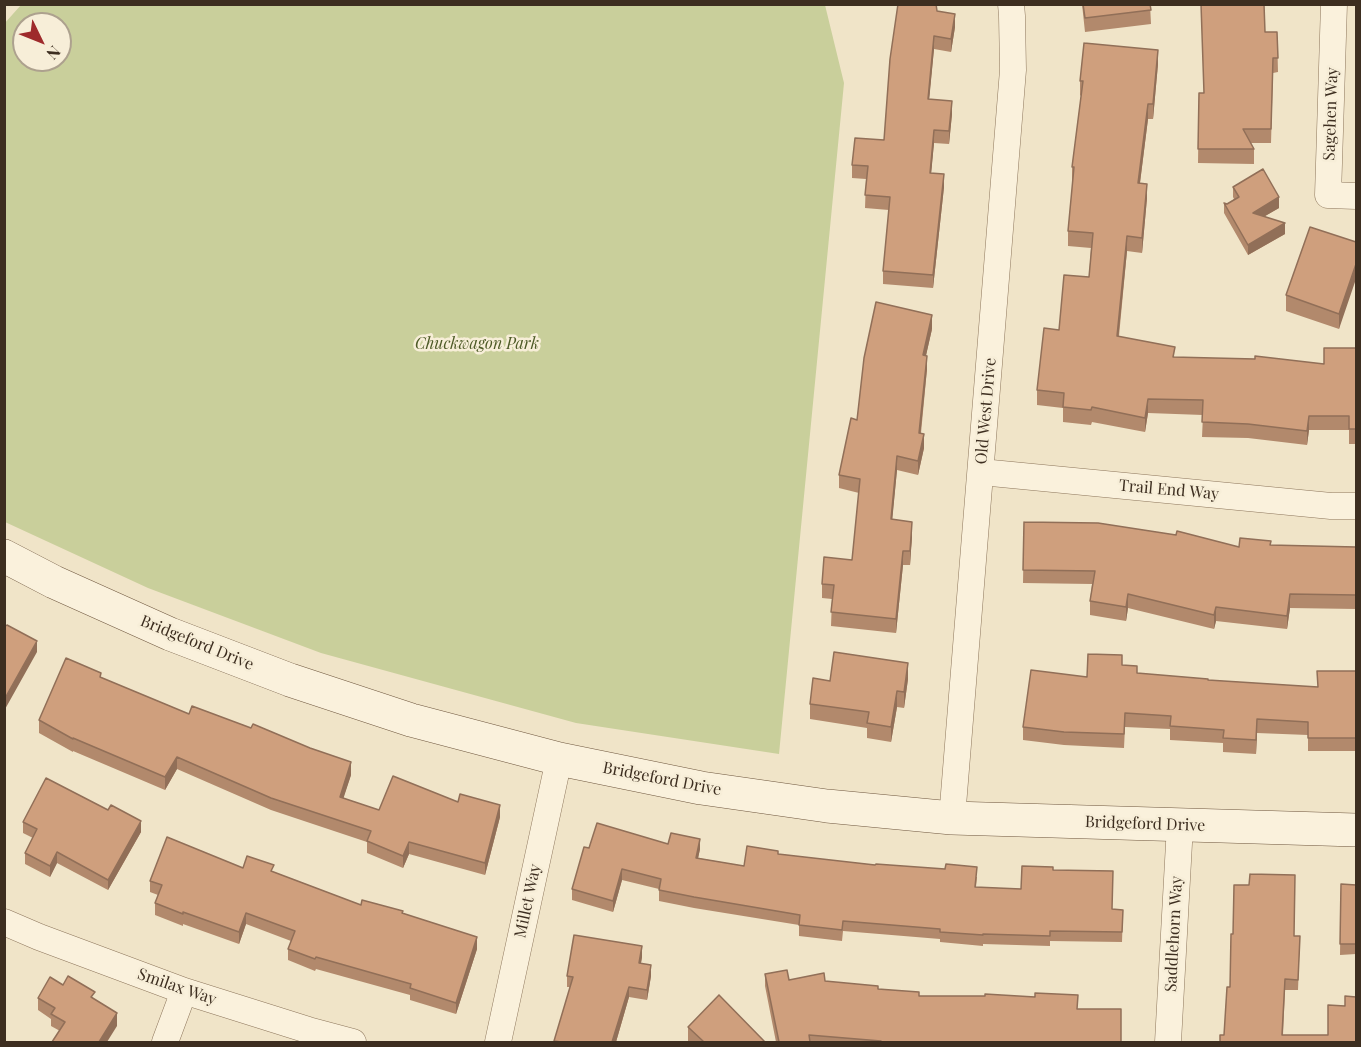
<!DOCTYPE html>
<style>
body{margin:0}
#map{position:relative;width:1361px;height:1047px;overflow:hidden;background:#f0e4c8;font-family:"Playfair Display",serif}
canvas{display:block}
.frame{position:absolute;inset:0;border:6px solid #3d2e20;pointer-events:none}
.north{position:absolute;left:12px;top:12px;width:60px;height:60px;box-sizing:border-box;background:#f7eed8;border:2px solid #ada18e;border-radius:50%;rotate:133deg;font-size:16px;font-weight:700;line-height:24px;text-align:center;color:#3d2e20}
.north::after{content:'';display:block;margin:auto;width:21px;height:27px;background:#9e2a2b;clip-path:polygon(50% 0,100% 100%,50% 72%,0 100%)}
</style>
<div id="map">
<canvas width="1361" height="1047"></canvas>
<div class="frame"></div>
<div class="north">N</div>
</div>
<script>
const g = document.querySelector('canvas').getContext('2d');
g.lineJoin = 'round';
function paint(path, color) { g.fillStyle = color; g.fill(path, 'evenodd'); }
const toPath = rows => new Path2D(rows.map(r => 'M' + r).join(''));
function strokePath(path, color, width, dash) { g.strokeStyle = color; g.lineWidth = width; g.lineCap = dash ? 'butt' : 'round'; g.setLineDash(dash || []); g.stroke(path); }
function drawText(font, color, halo, rows, align = 'center') {
  g.font = font + ' "Playfair Display",serif'; g.lineWidth = 5; g.setLineDash([]); g.textBaseline = 'middle'; g.strokeStyle = halo; g.fillStyle = color; for (const [text, x, y, turn = 0] of rows) {
    g.save(); g.translate(x, y); g.rotate((+turn || 0) * Math.PI / 180); g.textAlign = isNaN(turn) ? turn : align; if (halo) g.strokeText(text, 0, 0); g.fillText(text, 0, 0); g.restore();
  }
}
paint(toPath([
 [21,5,825,5,844,83,779,754,576,723,321,653,148,588,5,522,4,24],
 [24,24,60,24,60,60,24,60]
]), '#c9cf9b');
const street = toPath([
 [1334,4,1328,195,1356,196],
 [981,472,1331,506,1356,506],
 [952,818,1013,70,1012,16,1011,4],
 [4,922,39,937,184,991,308,1030,353,1042],
 [165,1042,184,991],
 [498,1042,559,759],
 [1168,1042,1180,825]
]);
const secondary = toPath([
 [4,556,54,582,170,634,290,680,411,720,559,759,701,788,827,806,952,818,1356,830]
]);
strokePath(street, '#8d765c', 27);
strokePath(secondary, '#6f573f', 34);
strokePath(street, '#faf1dc', 26);
strokePath(secondary, '#faf1dc', 33);
paint(toPath([
 [1082,4,1150,4,1151,24,1085,32],
 [937,11,955,27,951,52,934,49,929,99,952,114,949,144,934,143,931,173,944,187,933,288,883,284,883,271,889,210,865,208,866,179,852,178,852,165,884,140],
 [1265,32,1277,32,1278,72,1273,73,1271,143,1251,143,1254,149,1254,164,1198,163,1199,93,1203,93],
 [1158,64,1153,119,1148,119,1140,183,1147,198,1142,253,1127,251,1119,336,1175,357,1324,364,1356,348,1356,444,1349,444,1349,430,1309,430,1307,445,1248,438,1202,437,1203,415,1148,413,1145,432,1092,422,1091,425,1063,422,1063,408,1037,405,1037,390,1059,330,1089,277,1091,248,1068,246,1068,231,1073,182,1072,182,1072,167,1081,96,1080,95,1080,81],
 [1233,187,1279,208,1265,216,1285,234,1248,255,1224,213,1224,203,1227,204,1234,199,1233,197],
 [1356,242,1339,329,1286,311,1286,295],
 [932,329,926,355,927,369,921,433,924,448,918,475,897,470,892,520,912,536,910,565,903,565,896,633,831,626,832,599,822,598,822,584,852,560,859,493,839,488,839,475,857,420],
 [1024,522,1239,547,1271,545,1356,547,1356,609,1290,608,1287,629,1216,621,1214,629,1128,608,1126,621,1090,615,1090,601,1092,584,1023,583],
 [1122,665,1137,673,1208,680,1317,687,1356,671,1356,751,1308,751,1308,735,1257,733,1256,754,1223,752,1223,743,1170,740,1170,729,1125,727,1124,748,1064,745,1023,740,1023,727,1087,677],
 [101,678,189,714,351,775,343,798,379,810,458,802,500,817,485,875,409,854,403,868,367,853,367,842,271,810,177,769,165,790,73,751,73,752,39,733,39,720],
 [908,679,904,708,897,707,891,742,867,738,867,728,810,719,810,704,830,681],
 [23,822,141,832,108,890,57,863,50,877,25,864,25,853,33,838,23,833],
 [668,844,700,849,698,858,744,866,778,854,977,877,976,887,1021,889,1053,870,1112,909,1123,910,1122,942,1050,941,1050,946,983,944,983,946,940,942,940,939,843,931,842,941,799,936,799,925,694,908,659,901,659,889,622,880,613,912,572,900,572,889,589,848],
 [243,868,274,872,361,905,403,913,477,949,456,1014,410,1000,410,995,316,969,315,971,288,960,288,949,291,941,246,924,239,944,183,924,183,926,155,915,155,903,158,895,150,892,150,881],
 [1341,884,1356,885,1356,954,1340,955],
 [1249,885,1294,936,1300,936,1298,990,1285,990,1283,1035,1356,1042,1224,1035,1230,987,1233,934],
 [642,957,641,963,651,976,647,1000,629,997,616,1042,554,1042,570,987,567,987,567,976],
 [765,974,789,980,825,981,919,996,1078,1009,1121,1042,776,1042,765,986],
 [38,998,95,1000,117,1026,60,1031,51,1026,51,1019,38,1010],
 [688,1027,765,1042,688,1042]
]), '#b2896c');
paint(toPath([
 [955,14,955,27,951,52,951,39],
 [934,36,934,49,928,112,928,99],
 [1158,50,1158,64,1153,119,1153,104],
 [952,101,952,114,949,144,949,131],
 [1148,104,1148,119,1138,198,1138,183],
 [934,130,934,143,930,186,930,173],
 [944,174,944,187,933,288,933,275],
 [1147,184,1147,198,1142,253,1142,238],
 [1279,197,1279,208,1253,223,1253,213],
 [1285,223,1285,234,1248,255,1248,245],
 [1127,236,1127,251,1117,350,1117,336],
 [1356,264,1356,279,1339,329,1339,314],
 [932,315,932,329,923,369,923,355],
 [927,356,927,369,919,447,919,433],
 [1148,399,1148,413,1145,432,1145,418],
 [1309,416,1309,430,1307,445,1307,431],
 [924,434,924,448,918,475,918,461],
 [897,456,897,470,891,533,891,519],
 [912,522,912,536,910,565,910,551],
 [903,551,903,565,896,633,896,619],
 [1128,594,1128,608,1126,621,1126,607],
 [1290,594,1290,608,1287,629,1287,616],
 [1216,607,1216,621,1214,629,1214,615],
 [37,641,37,652,4,711,4,700],
 [908,663,908,679,904,708,904,692],
 [897,691,897,707,891,742,891,727],
 [1257,719,1257,733,1256,754,1256,740],
 [177,757,177,769,165,790,165,777],
 [351,762,351,775,340,809,340,797],
 [500,805,500,817,485,875,485,863],
 [141,821,141,832,108,890,108,880],
 [700,839,700,849,696,868,696,858],
 [409,842,409,854,403,868,403,856],
 [57,852,57,863,50,877,50,866],
 [622,869,622,880,613,912,613,901],
 [246,913,246,924,239,944,239,932],
 [477,937,477,949,456,1014,456,1003],
 [642,946,642,957,639,974,639,963],
 [651,965,651,976,647,1000,647,990],
 [629,987,629,997,616,1042,612,1042],
 [117,1013,117,1026,107,1042,99,1042]
]), '#916f58');
const building = toPath([
 [898,4,936,4,937,11,955,14,951,39,934,36,928,99,952,101,949,131,934,130,930,173,944,174,933,275,883,271,890,197,865,195,868,166,852,165,855,138,884,140,890,59,898,4],
 [1083,4,1150,4,1151,10,1085,18,1083,4],
 [1201,4,1264,4,1265,32,1277,32,1278,58,1273,58,1271,129,1243,129,1254,149,1198,149,1199,93,1204,93,1201,4],
 [1084,43,1158,50,1153,104,1148,104,1138,183,1147,184,1142,238,1127,236,1117,336,1175,347,1173,357,1255,359,1255,356,1324,364,1324,348,1356,348,1356,429,1349,429,1349,416,1309,416,1307,431,1248,424,1202,422,1203,400,1148,399,1145,418,1092,407,1091,410,1063,407,1064,393,1037,390,1044,328,1059,330,1064,275,1089,277,1093,233,1068,231,1074,167,1072,167,1083,81,1080,81,1084,43],
 [1263,169,1279,197,1253,213,1285,223,1248,245,1224,203,1227,204,1239,197,1233,187,1263,169],
 [1310,227,1356,242,1356,264,1339,314,1286,295,1310,227],
 [876,302,932,315,923,355,927,356,919,433,924,434,918,461,897,456,891,519,912,522,910,551,903,551,896,619,831,612,834,585,822,584,824,557,852,560,860,479,839,475,851,418,857,420,864,358,876,302],
 [1024,522,1098,523,1176,535,1177,531,1239,547,1240,538,1271,541,1270,545,1356,547,1356,595,1290,594,1287,616,1216,607,1214,615,1128,594,1126,607,1090,601,1095,571,1023,570,1024,522],
 [7,625,37,641,4,700,4,627,7,625],
 [834,652,908,663,904,692,897,691,891,727,867,723,869,712,810,704,813,678,830,681,834,652],
 [1088,654,1122,655,1122,665,1137,666,1137,673,1208,679,1208,680,1318,687,1317,671,1356,671,1356,738,1308,738,1308,722,1257,719,1256,740,1223,738,1224,730,1170,726,1171,716,1125,713,1124,734,1064,732,1023,727,1031,670,1087,677,1088,654],
 [66,658,101,673,100,677,189,714,192,706,251,728,253,724,310,748,351,762,340,797,379,810,393,776,458,802,460,794,500,805,485,863,409,842,403,856,367,841,371,831,271,798,177,757,165,777,73,738,73,739,39,720,66,658],
 [46,778,108,810,111,805,141,821,108,880,57,852,50,866,25,853,37,829,23,822,46,778],
 [597,823,668,844,671,833,700,839,696,858,744,866,747,846,778,851,778,854,875,865,876,864,945,869,946,864,977,867,975,887,1021,889,1022,866,1053,867,1053,870,1113,871,1112,909,1123,910,1122,932,1050,931,1050,936,983,934,983,935,940,932,940,929,843,921,842,930,799,925,800,915,694,897,659,890,661,879,622,869,613,901,572,889,584,847,589,848,597,823],
 [167,837,243,868,247,856,274,865,271,871,361,905,362,900,403,911,402,913,477,937,456,1003,410,988,411,984,316,957,315,959,288,949,295,931,246,913,239,932,183,912,183,914,155,903,162,885,150,881,167,837],
 [1250,874,1295,875,1294,936,1300,936,1298,980,1285,979,1282,1035,1328,1035,1328,1005,1345,1006,1345,996,1356,997,1356,1042,1220,1042,1220,1035,1224,1035,1227,987,1230,987,1231,934,1233,934,1234,885,1249,885,1250,874],
 [1341,884,1356,885,1356,944,1340,944,1341,884],
 [574,935,642,946,639,963,651,965,647,990,629,987,612,1042,561,1042,554,1041,573,977,567,976,574,935],
 [787,970,789,980,824,973,825,981,878,986,878,989,919,992,919,996,985,996,985,994,1035,997,1035,993,1078,995,1077,1009,1121,1009,1121,1042,881,1042,881,1041,809,1035,810,1042,779,1042,765,974,787,970],
 [68,976,95,992,91,997,117,1013,99,1042,52,1042,65,1022,51,1014,55,1008,38,998,50,977,63,985,68,976],
 [719,995,765,1042,704,1042,688,1027,719,995]
]);
paint(building, '#cf9f7d');
strokePath(building, '#916f58', 1.5);
drawText('16px', '#3d2e20', '#f7eed8', [
 ["Sagehen Way",1331,114,-88],
 ["Old West Drive",986,411,-85],
 ["Trail End Way",1169,490,5],
 ["Bridgeford Drive",197,643,22],
 ["Bridgeford Drive",662,779,11],
 ["Bridgeford Drive",1145,824,2],
 ["Millet Way",528,901,-78],
 ["Saddlehorn Way",1174,934,-87],
 ["Smilax Way",177,987,19]
]);
drawText('italic 16px', '#4d5a26', '#f7eed8', [
 ["Chuckwagon Park",477,344]
]);
</script>
